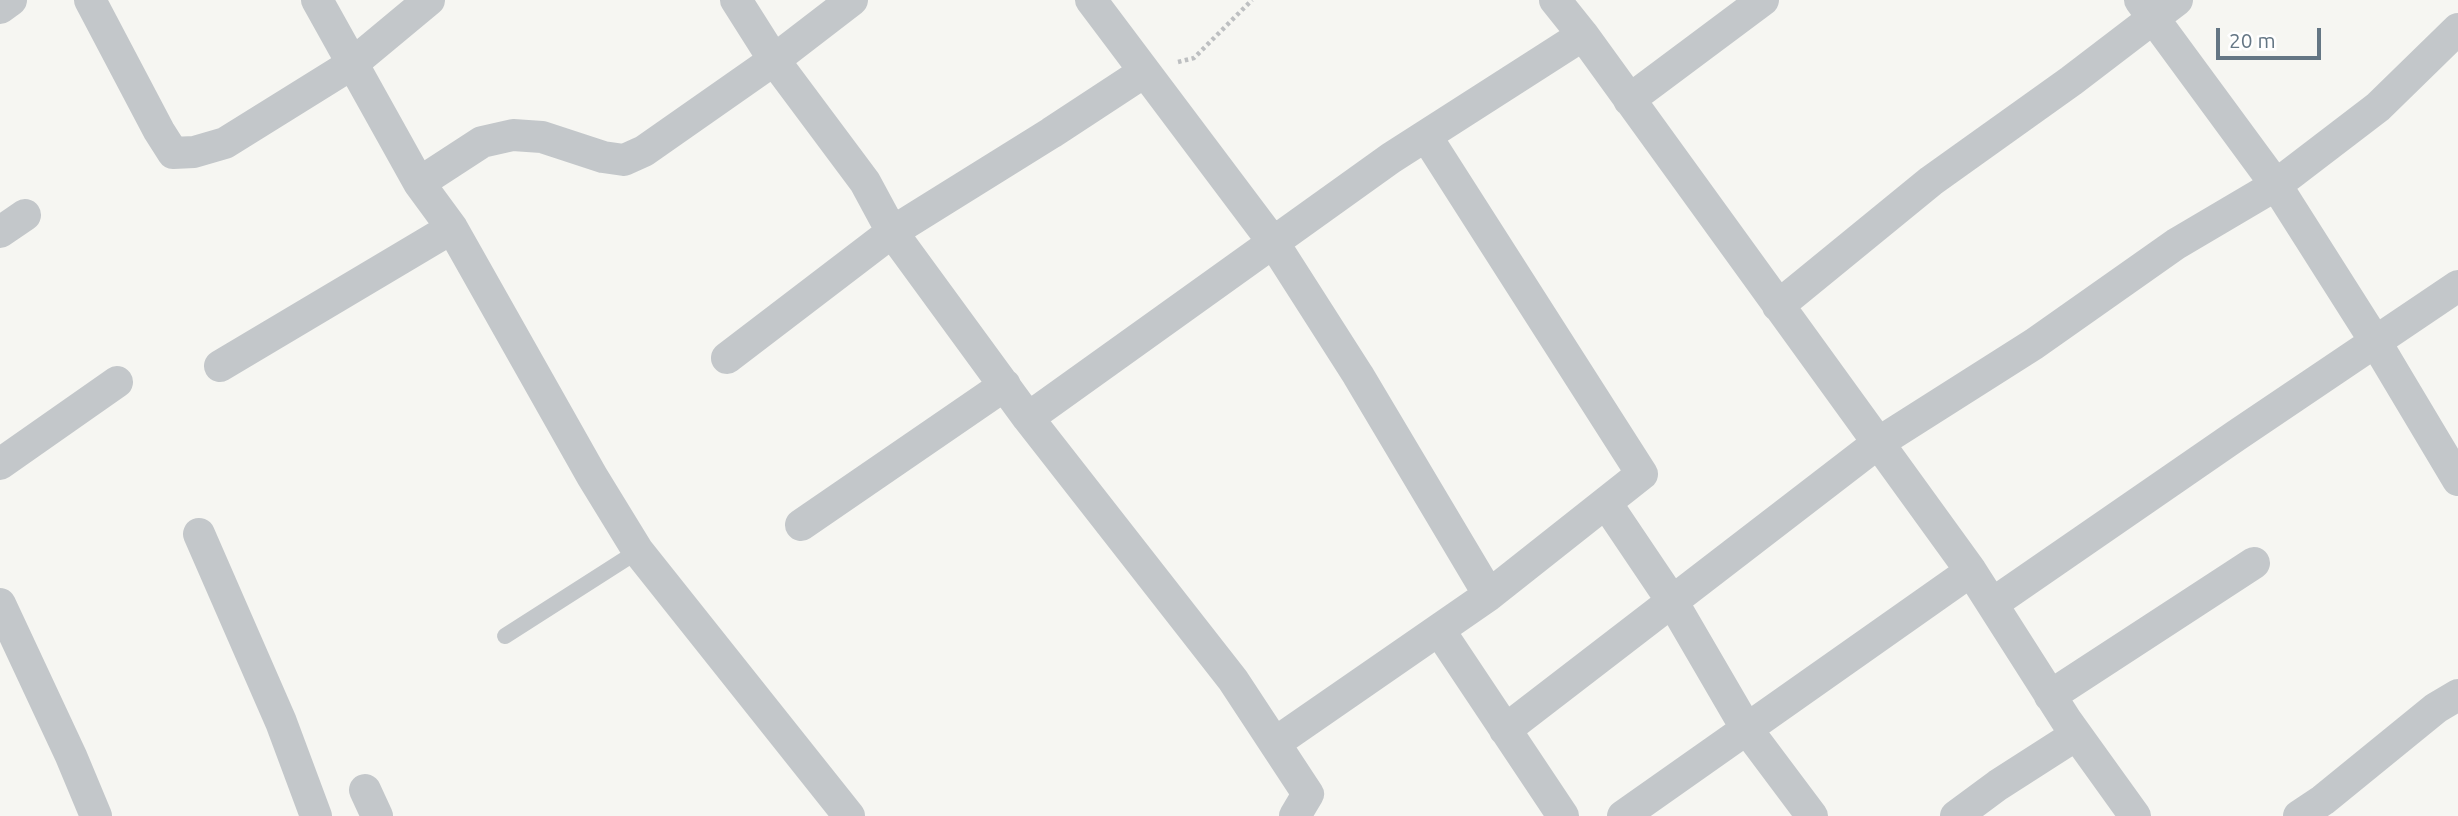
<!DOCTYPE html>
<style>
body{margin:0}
#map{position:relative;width:2458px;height:816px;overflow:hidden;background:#f6f6f2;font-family:Ubuntu,sans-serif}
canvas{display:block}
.scale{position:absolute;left:2216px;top:28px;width:105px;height:32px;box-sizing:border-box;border:4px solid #647684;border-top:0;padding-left:9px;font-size:21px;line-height:24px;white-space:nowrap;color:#647684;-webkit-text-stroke:5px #fff;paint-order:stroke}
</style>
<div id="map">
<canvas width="2458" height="816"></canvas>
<div class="scale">20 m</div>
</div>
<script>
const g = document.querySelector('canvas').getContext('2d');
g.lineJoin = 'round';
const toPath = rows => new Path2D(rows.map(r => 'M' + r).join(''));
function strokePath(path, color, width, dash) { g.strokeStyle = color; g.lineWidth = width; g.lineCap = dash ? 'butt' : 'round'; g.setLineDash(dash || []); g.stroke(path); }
strokePath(toPath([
 [1178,62,1194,58,1252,0]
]), '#bdbfc1', 4.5, [3.5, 3.5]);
strokePath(toPath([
 [505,636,638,551]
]), '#c3c7ca', 16);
strokePath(toPath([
 [90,0,159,131,173,153,194,152,225,143,352,64,429,0],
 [317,0,419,183,452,228,592,476,638,551,849,816],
 [736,0,774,60,865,182,892,232,1028,418,1233,680,1308,794,1295,816],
 [1091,0,1273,242,1358,375,1489,595],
 [1555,0,1583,35,1971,571,2066,720,2135,816],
 [2140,0,2276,185,2375,341,2458,480],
 [0,8,11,0],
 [1629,100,1763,0],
 [419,183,482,142,513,135,542,137,603,157,624,160,644,151,774,60,852,0],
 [0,232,25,215],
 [1778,306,1931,181,2071,81,2177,0],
 [727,358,892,232,1051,133,1144,72],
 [220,366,452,228],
 [1028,418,1391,158,1583,35],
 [0,464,117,382],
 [1606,503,1672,601,1746,728,1812,816],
 [801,525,1005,385],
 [199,534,281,722,316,816],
 [0,604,71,756,96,816],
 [1992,604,2237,435,2458,286],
 [1439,630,1563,816],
 [2050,696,2254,563],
 [1505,730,1878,443,2034,344,2176,244,2276,185,2378,107,2458,29],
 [1275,743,1489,595,1642,474,1426,136],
 [365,790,377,816],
 [1623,816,1971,571],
 [1956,816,1998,785,2076,735],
 [2299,816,2323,800,2436,708,2458,695]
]), '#c3c7ca', 32);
</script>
